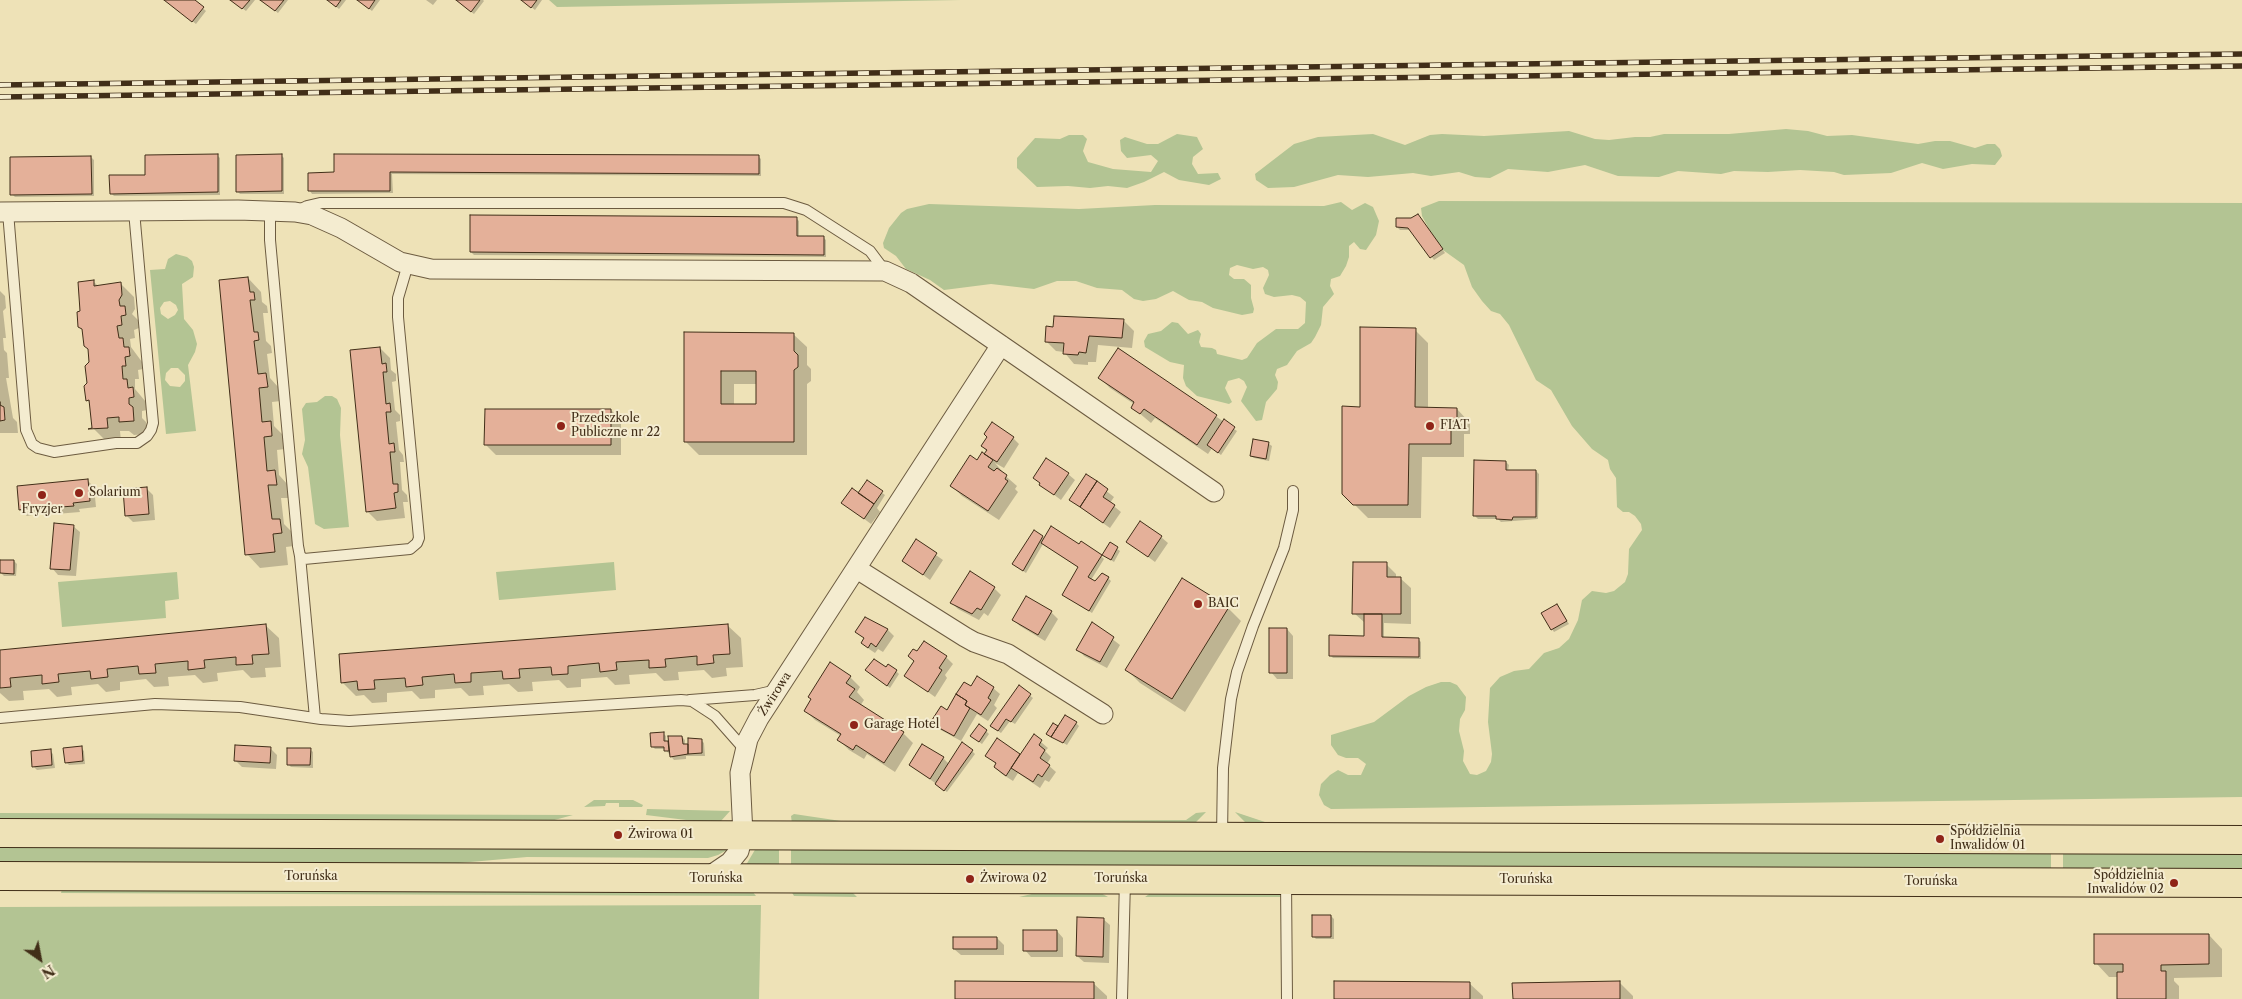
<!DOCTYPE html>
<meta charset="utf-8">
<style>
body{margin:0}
#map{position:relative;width:2242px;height:999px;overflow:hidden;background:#eee2b7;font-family:"Libre Caslon Text",serif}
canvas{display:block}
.north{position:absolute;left:15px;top:934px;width:50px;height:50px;-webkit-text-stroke:4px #f4ecd0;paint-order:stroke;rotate:147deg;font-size:14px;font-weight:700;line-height:20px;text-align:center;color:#412e18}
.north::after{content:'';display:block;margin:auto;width:18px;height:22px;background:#412e18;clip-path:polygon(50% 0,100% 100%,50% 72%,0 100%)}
</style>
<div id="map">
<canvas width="2242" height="999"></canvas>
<div class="north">N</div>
</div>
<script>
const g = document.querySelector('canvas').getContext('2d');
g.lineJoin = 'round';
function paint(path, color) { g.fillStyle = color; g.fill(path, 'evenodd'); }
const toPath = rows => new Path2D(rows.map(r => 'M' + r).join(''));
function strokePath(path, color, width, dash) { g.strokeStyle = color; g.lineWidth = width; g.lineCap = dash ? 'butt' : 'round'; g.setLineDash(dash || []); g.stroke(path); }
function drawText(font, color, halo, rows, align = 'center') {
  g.font = font + ' "Libre Caslon Text",serif'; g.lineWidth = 4; g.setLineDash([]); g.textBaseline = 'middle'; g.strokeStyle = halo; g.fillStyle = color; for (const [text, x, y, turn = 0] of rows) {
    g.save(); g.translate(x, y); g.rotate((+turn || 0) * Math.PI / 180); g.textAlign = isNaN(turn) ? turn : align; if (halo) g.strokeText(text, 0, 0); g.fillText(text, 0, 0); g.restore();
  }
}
paint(toPath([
 [549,0,961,0,557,7],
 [1786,129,1808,131,1827,136,1852,135,1918,144,1935,141,1950,141,1975,148,1987,144,1995,144,2000,149,2002,156,1995,165,1972,164,1943,169,1922,163,1891,173,1844,175,1834,172,1800,170,1768,172,1734,171,1721,174,1678,171,1659,177,1618,176,1585,165,1548,172,1508,169,1490,178,1475,177,1459,172,1431,176,1413,173,1368,177,1338,175,1294,187,1268,188,1256,180,1255,174,1294,144,1318,137,1373,134,1405,145,1430,135,1442,134,1484,136,1569,131,1595,139,1609,140,1635,137,1650,137,1664,134,1729,134],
 [1177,134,1197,137,1203,149,1193,157,1192,164,1198,174,1218,173,1221,179,1209,185,1179,180,1164,172,1144,182,1127,188,1108,186,1090,188,1068,186,1037,187,1017,168,1017,158,1035,138,1060,139,1069,135,1083,135,1087,139,1083,151,1088,162,1113,169,1151,172,1158,161,1151,155,1127,158,1121,151,1120,140,1125,137,1147,144,1158,144],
 [1439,201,2242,203,2242,797,1331,809,1324,805,1319,795,1321,784,1330,775,1338,770,1348,775,1361,775,1366,764,1358,758,1346,758,1338,755,1331,745,1331,735,1374,722,1409,696,1426,687,1441,682,1450,682,1457,685,1466,697,1465,710,1460,719,1459,731,1464,751,1463,761,1470,774,1477,775,1486,771,1491,762,1492,754,1488,722,1490,688,1500,677,1514,671,1529,669,1544,653,1559,648,1569,639,1578,620,1582,600,1592,591,1606,593,1614,591,1625,582,1628,574,1629,549,1642,530,1641,524,1635,516,1629,512,1623,512,1617,507,1616,478,1610,469,1608,460,1592,449,1572,426,1551,390,1536,380,1509,325,1500,314,1491,311,1482,301,1472,287,1464,265,1443,250,1429,229,1422,216,1421,208],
 [1341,202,1352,210,1365,203,1373,207,1379,221,1376,235,1366,250,1360,249,1354,242,1349,246,1349,257,1346,266,1340,276,1331,279,1330,286,1334,294,1323,307,1321,325,1315,337,1311,343,1297,351,1287,365,1277,369,1275,375,1278,382,1277,389,1266,402,1262,420,1256,421,1241,401,1247,387,1244,381,1239,378,1228,381,1225,388,1232,402,1229,404,1197,396,1186,386,1183,378,1184,365,1170,362,1145,347,1144,341,1148,334,1161,331,1172,322,1178,323,1188,334,1198,330,1201,334,1199,342,1201,347,1212,348,1216,350,1217,354,1242,360,1247,358,1257,343,1276,329,1298,329,1305,323,1306,302,1300,297,1292,295,1274,297,1265,294,1263,288,1269,275,1268,270,1263,267,1253,269,1237,265,1230,268,1229,275,1234,279,1244,279,1251,285,1251,298,1254,309,1253,313,1242,315,1213,308,1202,302,1189,300,1173,291,1156,299,1143,301,1134,299,1122,290,1097,288,1076,281,1057,281,1034,289,991,284,944,290,930,280,906,269,896,256,884,248,883,243,889,228,901,213,907,209,929,204,1079,209,1155,205,1324,206],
 [176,254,187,257,192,261,194,267,193,277,182,284,184,319,193,330,197,344,195,352,188,365,196,431,166,434,150,270,165,269,168,259],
 [170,301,176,305,178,310,175,315,168,319,161,314,160,308,164,302],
 [171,368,178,368,185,375,185,381,180,387,170,386,165,380,166,373],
 [325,396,332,396,337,399,341,408,340,435,349,527,324,529,315,524,308,467,302,454,305,440,302,409,306,403,317,402],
 [614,562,616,590,499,600,496,572],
 [177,572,179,599,165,601,166,618,62,627,58,582],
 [594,800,633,800,643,805,642,807,619,807,619,803,606,803,605,806,584,807],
 [647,809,730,811,721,821,710,823,646,815],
 [1206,812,1194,824,792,824,791,816,794,814,841,821,1186,820,1196,813],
 [1235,812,1277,826,1251,825,1245,822],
 [0,813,573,815,547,822,0,821],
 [0,845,726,848,727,850,718,855,708,858,527,857,425,866,0,864],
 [756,848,779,849,779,866,746,865],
 [791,848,2051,852,2051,869,791,866],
 [2063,852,2242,852,2242,869,2063,869],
 [62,889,752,891,756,896,61,893],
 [791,891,851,891,857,897,794,896],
 [1040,892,1099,892,1108,897,1019,897],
 [1152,892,1277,892,1282,897,1145,897],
 [761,905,759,999,0,999,0,907]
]), '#b3c493');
paint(toPath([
 [165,0,193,0,206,11,196,24],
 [231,0,255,0,246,11],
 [261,0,288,0,278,13],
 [328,0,346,0,339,9],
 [358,0,380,0,372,11],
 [426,0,437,0,433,5],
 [483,0,484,1,474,14,457,1],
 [522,0,542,0,535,10],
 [217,155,220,158,220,195,114,196,111,193,147,176],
 [281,155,284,158,284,194,240,194,237,191],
 [758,156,761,159,761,176,392,174,393,193,312,194,310,191,309,174],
 [91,157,94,160,94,196,15,197,12,194],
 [796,218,799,221,799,237,823,237,826,240,826,257,474,255,471,252],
 [1421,218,1445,253,1434,260,1411,230,1400,230,1397,227],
 [248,278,261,292,262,302,267,306,268,313,263,313,266,341,271,346,272,353,267,354,270,378,279,388,281,401,272,402,274,426,284,436,285,449,277,450,279,475,288,485,289,498,281,498,284,524,293,533,294,546,286,547,288,565,260,568,247,554],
 [93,281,99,287,120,283,134,297,135,309,132,314,138,320,139,328,134,330,135,338,130,339,131,347,142,362,143,369,138,370,139,379,135,379,135,389,146,402,147,410,142,411,142,418,146,422,147,434,134,435,129,431,120,431,121,441,107,442,93,428,91,404,87,400,91,362,82,312],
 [0,291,5,296,6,308,3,311,6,338,3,338,4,350,7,353,9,378,6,378,13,418,17,422,18,433,0,433],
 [1124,321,1134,331,1132,348,1098,345,1096,362,1088,362,1088,365,1074,364,1064,352,1056,351,1046,341],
 [1415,330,1428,343,1428,409,1457,409,1470,423,1470,434,1464,434,1464,457,1422,457,1421,518,1368,518,1344,494,1362,408],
 [686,334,793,334,807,347,807,365,811,369,811,381,807,384,807,455,699,455,685,441],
 [734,384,757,384,757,405,734,406],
 [380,348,390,358,391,370,396,374,396,381,392,382,395,410,400,415,400,421,396,422,399,450,403,455,404,462,400,462,402,490,407,495,408,502,403,502,405,518,377,521,367,511],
 [1119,349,1237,431,1221,455,1212,448,1208,454,1155,418,1151,423,1132,407,1134,404,1110,388,1100,378],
 [611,410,621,420,621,455,496,455,486,445],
 [1013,438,1019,444,1004,468,995,463,1002,471,1001,472,1017,486,1015,489,1018,492,999,520,962,496,952,486,977,461,990,458,983,446],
 [1254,441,1269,444,1272,446,1269,461,1254,458,1251,456],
 [1506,462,1509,465,1508,471,1536,471,1539,474,1538,519,1501,522,1498,519,1478,519,1475,516],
 [1068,474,1075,480,1061,500,1041,485],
 [1087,476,1114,497,1110,503,1121,512,1110,528,1074,503],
 [88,481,94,487,96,507,79,509,80,512,56,514,53,511,27,516,20,510],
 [867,482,885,495,877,508,880,512,871,524,843,503,858,494],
 [146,488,153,495,155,520,133,522,126,515],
 [73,526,80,532,76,576,58,575,52,568],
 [1042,537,1101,556,1104,559,1091,580,1095,583,1108,578,1111,581,1092,613,1063,595,1079,568,1043,544,1026,573,1013,564],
 [1161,537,1168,543,1155,562,1128,542],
 [916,541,943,560,930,580,903,560],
 [1110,544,1120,551,1114,562,1106,557],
 [14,561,17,564,16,576,4,576,1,573],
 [1386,564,1396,574,1396,578,1400,578,1411,588,1411,624,1384,623,1384,638,1418,639,1421,642,1421,659,1333,658,1330,655,1365,637,1365,623,1354,613],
 [970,573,994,588,1001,595,988,616,984,613,979,620,958,609,951,602],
 [1557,605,1569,624,1554,632,1552,629],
 [1228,608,1241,621,1185,712,1140,683,1127,670],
 [1051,612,1058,619,1045,641,1020,626,1014,620],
 [866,618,888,630,894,636,883,652,878,649,875,653,869,649,863,642,865,639,857,632],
 [1093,624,1120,645,1107,668,1084,656,1078,649],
 [265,625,279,638,281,667,265,668,266,677,251,678,243,670,217,673,218,681,203,683,195,675,168,677,169,686,154,687,146,679,120,682,120,690,106,692,98,684,71,687,72,695,57,697,49,689,23,691,24,700,9,701,0,693,0,651],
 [727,625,741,638,743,667,726,668,727,676,712,678,704,670,678,672,679,680,664,681,656,673,629,675,630,684,615,685,607,677,581,679,581,687,567,688,559,680,532,682,533,691,518,692,509,684,483,686,484,695,469,696,461,688,435,690,435,698,420,699,412,691,387,693,387,702,372,703,364,695,356,696,342,682],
 [1287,629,1293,636,1293,679,1277,679,1271,672],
 [946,657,953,664,945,675,947,678,935,697,906,676],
 [886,669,896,671,899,674,890,688,870,673],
 [850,677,860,687,857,692,864,700,860,706,903,733,913,743,895,772,867,754,864,759,849,750,839,740,841,736,815,720,805,710],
 [1019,687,1033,698,1015,724,1010,721,1001,733,995,729],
 [972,688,993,688,1000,694,994,705,997,708,988,721,977,714,961,741,939,729,932,723,947,712],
 [1076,723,1079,726,1067,745,1048,734,1054,724,1059,727],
 [986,731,989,734,982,744,975,739],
 [663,733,666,736,666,742,682,737,685,740,685,745,701,740,704,743,705,756,686,756,686,759,674,760,665,749,655,749,652,746],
 [1034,736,1048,748,1045,751,1051,757,1047,764,1056,772,1049,782,1045,780,1040,788,1018,773,1013,781,1002,774,995,767,997,765,987,756,997,740,1021,756],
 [81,748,84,751,85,764,69,765,66,762],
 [270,748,277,755,276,769,242,767,235,760],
 [310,749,313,752,313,768,291,767,288,764],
 [50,751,53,754,55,768,37,770,34,767],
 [972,751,975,754,947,792,911,765,943,758,950,765],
 [1331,916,1334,919,1334,939,1316,939,1313,936],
 [1103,919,1110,925,1109,963,1084,962,1077,956],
 [1057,931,1063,938,1063,957,1031,957,1025,950],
 [2209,935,2222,949,2222,977,2174,978,2174,981,2179,986,2179,999,2118,999,2118,977,2109,977,2096,963],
 [997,938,1004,945,1004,955,961,955,954,949],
 [1619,982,1633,996,1633,999,1514,999],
 [1093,983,1107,996,1107,999,956,999],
 [1469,983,1483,996,1483,999,1335,999]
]), '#0003');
const building = toPath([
 [164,0,195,0,204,7,192,22,164,0],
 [230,0,250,0,242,9,230,0],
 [260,0,284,0,275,11,260,0],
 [327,0,341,0,336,7,327,0],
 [357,0,375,0,369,9,357,0],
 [456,0,480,0,471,12,456,0],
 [521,0,537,0,531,8,521,0],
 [218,154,218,192,110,194,109,175,145,175,145,155,218,154],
 [282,154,282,191,236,192,236,155,282,154],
 [334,154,759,155,759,174,390,172,390,191,308,191,308,173,334,172,334,154],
 [91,156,92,194,10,195,10,157,91,156],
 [1418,214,1443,249,1430,258,1408,228,1396,227,1396,218,1411,218,1418,214],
 [470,215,797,217,797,236,824,236,824,255,470,252,470,215],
 [248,277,250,292,254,292,255,300,250,300,254,332,258,332,259,340,254,341,258,374,266,373,268,387,259,388,262,422,271,421,272,436,264,437,267,471,275,470,277,485,268,485,272,519,280,519,282,533,273,534,275,552,245,555,219,280,248,277],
 [94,280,94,286,121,282,122,295,119,300,120,306,125,306,126,315,121,316,122,325,117,326,119,338,123,338,124,347,129,347,130,356,125,357,126,366,122,366,123,379,127,379,128,388,133,387,134,397,129,398,129,404,133,407,134,421,119,422,119,417,107,418,108,428,88,429,92,428,89,400,86,401,84,386,87,383,85,366,89,362,88,349,84,346,82,329,78,327,77,312,80,311,78,282,94,280],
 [1054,316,1124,319,1122,338,1089,336,1086,353,1079,352,1078,355,1063,354,1064,343,1045,342,1046,326,1053,327,1054,316],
 [1360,327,1416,328,1415,407,1457,408,1457,421,1451,421,1451,444,1409,444,1408,505,1353,505,1342,494,1342,406,1360,407,1360,327],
 [684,332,794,333,794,351,798,355,798,367,794,370,794,442,684,442,684,332],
 [721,371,756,371,756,404,721,404,721,371],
 [380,347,382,364,386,363,387,372,383,372,386,404,390,403,391,412,386,412,389,444,394,443,395,452,390,452,393,484,398,484,398,492,394,493,396,508,366,512,350,350,380,347],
 [1118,348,1217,415,1197,445,1144,409,1140,414,1131,408,1134,402,1098,378,1118,348],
 [0,402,0,405,4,407,5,420,0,421,0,402],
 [485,409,611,409,611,445,484,445,485,409],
 [1224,419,1235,427,1218,453,1207,445,1224,419],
 [992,422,1014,437,997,462,984,454,987,450,981,446,987,437,984,434,992,422],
 [1253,439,1269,442,1266,459,1250,456,1253,439],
 [982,452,993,460,988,467,994,471,997,468,1007,475,1005,479,1008,481,988,511,950,486,970,455,977,460,982,452],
 [1046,458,1069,473,1054,495,1039,485,1040,483,1033,478,1046,458],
 [1474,460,1506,461,1506,470,1536,470,1536,517,1513,517,1512,520,1496,519,1496,516,1473,516,1474,460],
 [1086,474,1097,481,1080,507,1069,500,1086,474],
 [88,479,90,501,73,503,74,506,48,508,48,505,19,510,17,486,88,479],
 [867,480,883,491,874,504,858,493,867,480],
 [1097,481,1108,489,1103,497,1115,505,1103,523,1080,507,1097,481],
 [147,487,149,514,125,516,123,489,147,487],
 [852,488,874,504,864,519,841,503,852,488],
 [1140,521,1162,536,1148,557,1126,542,1140,521],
 [54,523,74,525,70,570,50,569,54,523],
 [1051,526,1079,544,1081,541,1102,555,1110,542,1118,547,1111,560,1102,555,1088,577,1095,581,1102,573,1109,577,1089,611,1062,595,1078,567,1041,543,1051,526],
 [1034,530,1043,536,1023,571,1012,564,1034,530],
 [916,539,937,553,923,575,902,561,916,539],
 [0,560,14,560,14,574,0,573,0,560],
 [1353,562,1387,562,1387,577,1401,577,1401,614,1352,614,1353,562],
 [970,571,995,587,981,610,977,608,972,614,950,603,970,571],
 [1182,578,1229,607,1172,699,1125,670,1182,578],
 [1026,596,1052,611,1038,635,1012,620,1026,596],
 [1557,604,1567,621,1551,630,1541,613,1557,604],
 [1364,614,1382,614,1382,637,1419,638,1419,657,1329,656,1329,635,1364,636,1364,614],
 [865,617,888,629,876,647,871,643,868,648,861,643,864,638,855,632,865,617],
 [1092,622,1114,637,1100,662,1076,650,1092,622],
 [266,624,269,654,252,655,253,664,236,665,236,657,204,660,205,668,188,670,188,661,155,664,156,673,139,674,138,666,107,669,108,677,91,679,90,671,58,674,59,682,42,684,42,675,10,678,11,687,0,688,0,650,266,624],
 [728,624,730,654,713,655,714,663,697,665,697,656,665,659,666,667,649,668,649,660,616,662,617,670,600,672,599,663,568,666,568,674,552,675,551,667,519,669,520,678,503,679,502,671,471,673,471,682,455,683,454,674,422,677,423,685,406,687,405,678,374,680,375,689,358,690,357,681,341,683,339,654,728,624],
 [1269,628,1287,628,1287,673,1269,673,1269,628],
 [924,641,947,656,939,668,942,670,928,692,904,676,914,661,908,656,913,649,917,651,924,641],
 [874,659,886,667,888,664,897,670,887,686,865,670,874,659],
 [830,662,851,676,846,683,855,689,849,697,904,732,884,763,856,745,853,750,837,740,841,734,804,711,811,699,808,697,830,662],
 [977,676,994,687,988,698,991,700,981,715,965,705,967,701,956,694,964,682,971,686,977,676],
 [1019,685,1031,694,1011,722,1006,719,998,731,990,726,1019,685],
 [956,694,967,701,965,705,970,708,954,736,930,723,941,706,947,710,956,694],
 [1065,715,1077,722,1063,743,1051,737,1065,715],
 [1053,723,1058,726,1051,737,1046,734,1053,723],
 [979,724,987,730,979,742,970,736,979,724],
 [664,732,664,741,668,741,669,751,664,751,664,747,651,747,650,733,664,732],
 [1034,734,1042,740,1039,745,1045,750,1040,758,1050,765,1042,777,1038,774,1033,782,1011,768,1034,734],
 [668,736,682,736,683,744,688,744,688,754,670,757,668,736],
 [688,738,702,739,702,753,688,754,688,738],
 [997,738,1020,754,1006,776,994,767,996,763,985,756,997,738],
 [962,742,973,750,944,791,935,784,962,742],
 [922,744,944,757,930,779,909,765,922,744],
 [235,745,271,747,270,763,234,761,235,745],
 [82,746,83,761,65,763,63,748,82,746],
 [287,748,311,748,310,765,287,765,287,748],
 [51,749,52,765,32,767,31,751,51,749],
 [1312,915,1331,915,1331,937,1312,937,1312,915],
 [1077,917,1104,918,1103,957,1076,956,1077,917],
 [1023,930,1057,930,1057,951,1023,951,1023,930],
 [2094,934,2209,934,2209,964,2161,965,2161,971,2166,971,2166,999,2117,999,2117,972,2123,972,2123,964,2094,964,2094,934],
 [953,937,997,937,997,949,953,949,953,937],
 [955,981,1094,982,1094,999,955,999,955,981],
 [1334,981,1470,982,1470,999,1334,999,1334,981],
 [1620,981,1620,999,1513,999,1512,983,1620,981]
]);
paint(building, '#e4b099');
strokePath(building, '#412e18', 1);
const lane = toPath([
 [299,210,307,206,320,203,784,203,806,210,870,251,885,271],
 [270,211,270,240,298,546,300,556,304,559,410,549,417,543,419,538,398,317,398,298,408,264],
 [8,212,26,430,32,444,38,448,54,452,116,443,137,443,147,436,151,430,153,423,134,211],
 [300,556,315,718],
 [690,700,755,695,777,690],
 [0,718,155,704,240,707,321,719,349,721,681,700,692,701,715,716,745,750],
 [1222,836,1223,768,1231,699,1237,672,1253,626,1284,548,1293,510,1293,491],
 [1286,880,1287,999],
 [1122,999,1125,880]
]);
const street = toPath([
 [0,212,238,210,295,212,312,215,341,228,400,262,431,269,885,271,911,283,1214,492],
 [857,569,965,637,974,642,1008,654,1103,714],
 [705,879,730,862,739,851,743,835,740,773,748,739,759,718,1001,345]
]);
const primary = toPath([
 [0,833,2242,840],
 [0,876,2242,883]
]);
strokePath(lane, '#6c5b40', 12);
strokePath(street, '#6c5b40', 21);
strokePath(primary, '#412e18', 30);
strokePath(lane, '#f4ecd0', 10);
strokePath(street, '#f4ecd0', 19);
strokePath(primary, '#eee2b7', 28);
const rail = toPath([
 [0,85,2242,54],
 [0,97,2242,66]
]);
strokePath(rail, '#412e18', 5.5);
strokePath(rail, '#f4ecd0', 4, [11]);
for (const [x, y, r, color] of [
 [561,426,5,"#8f2418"],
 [1430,426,5,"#8f2418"],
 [79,493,5,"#8f2418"],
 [42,495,5,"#8f2418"],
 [1198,604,5,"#8f2418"],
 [854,725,5,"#8f2418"],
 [618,835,5,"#8f2418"],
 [1940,839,5,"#8f2418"],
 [970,879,5,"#8f2418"],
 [2174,883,5,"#8f2418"]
]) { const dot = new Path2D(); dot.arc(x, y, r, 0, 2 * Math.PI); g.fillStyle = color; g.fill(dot); strokePath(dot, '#f4ecd0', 2); }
drawText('12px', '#412e18', '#f4ecd0', [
 ["Przedszkole",571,419],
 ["Publiczne nr 22",571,433],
 ["FIAT",1440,426],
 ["Solarium",89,493],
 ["Fryzjer",42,510,"center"],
 ["BAIC",1208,604],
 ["Garage Hotel",864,725],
 ["Spółdzielnia",1950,832],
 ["Inwalidów 01",1950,846],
 ["Żwirowa 01",628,835],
 ["Spółdzielnia",2164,876,"right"],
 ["Inwalidów 02",2164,890,"right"],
 ["Żwirowa 02",980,879]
], 'left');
drawText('12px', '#412e18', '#f4ecd0', [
 ["Żwirowa",775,694,-57],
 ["Toruńska",311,877],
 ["Toruńska",716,879],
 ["Toruńska",1121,879],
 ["Toruńska",1526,880],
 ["Toruńska",1931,882]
]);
</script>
